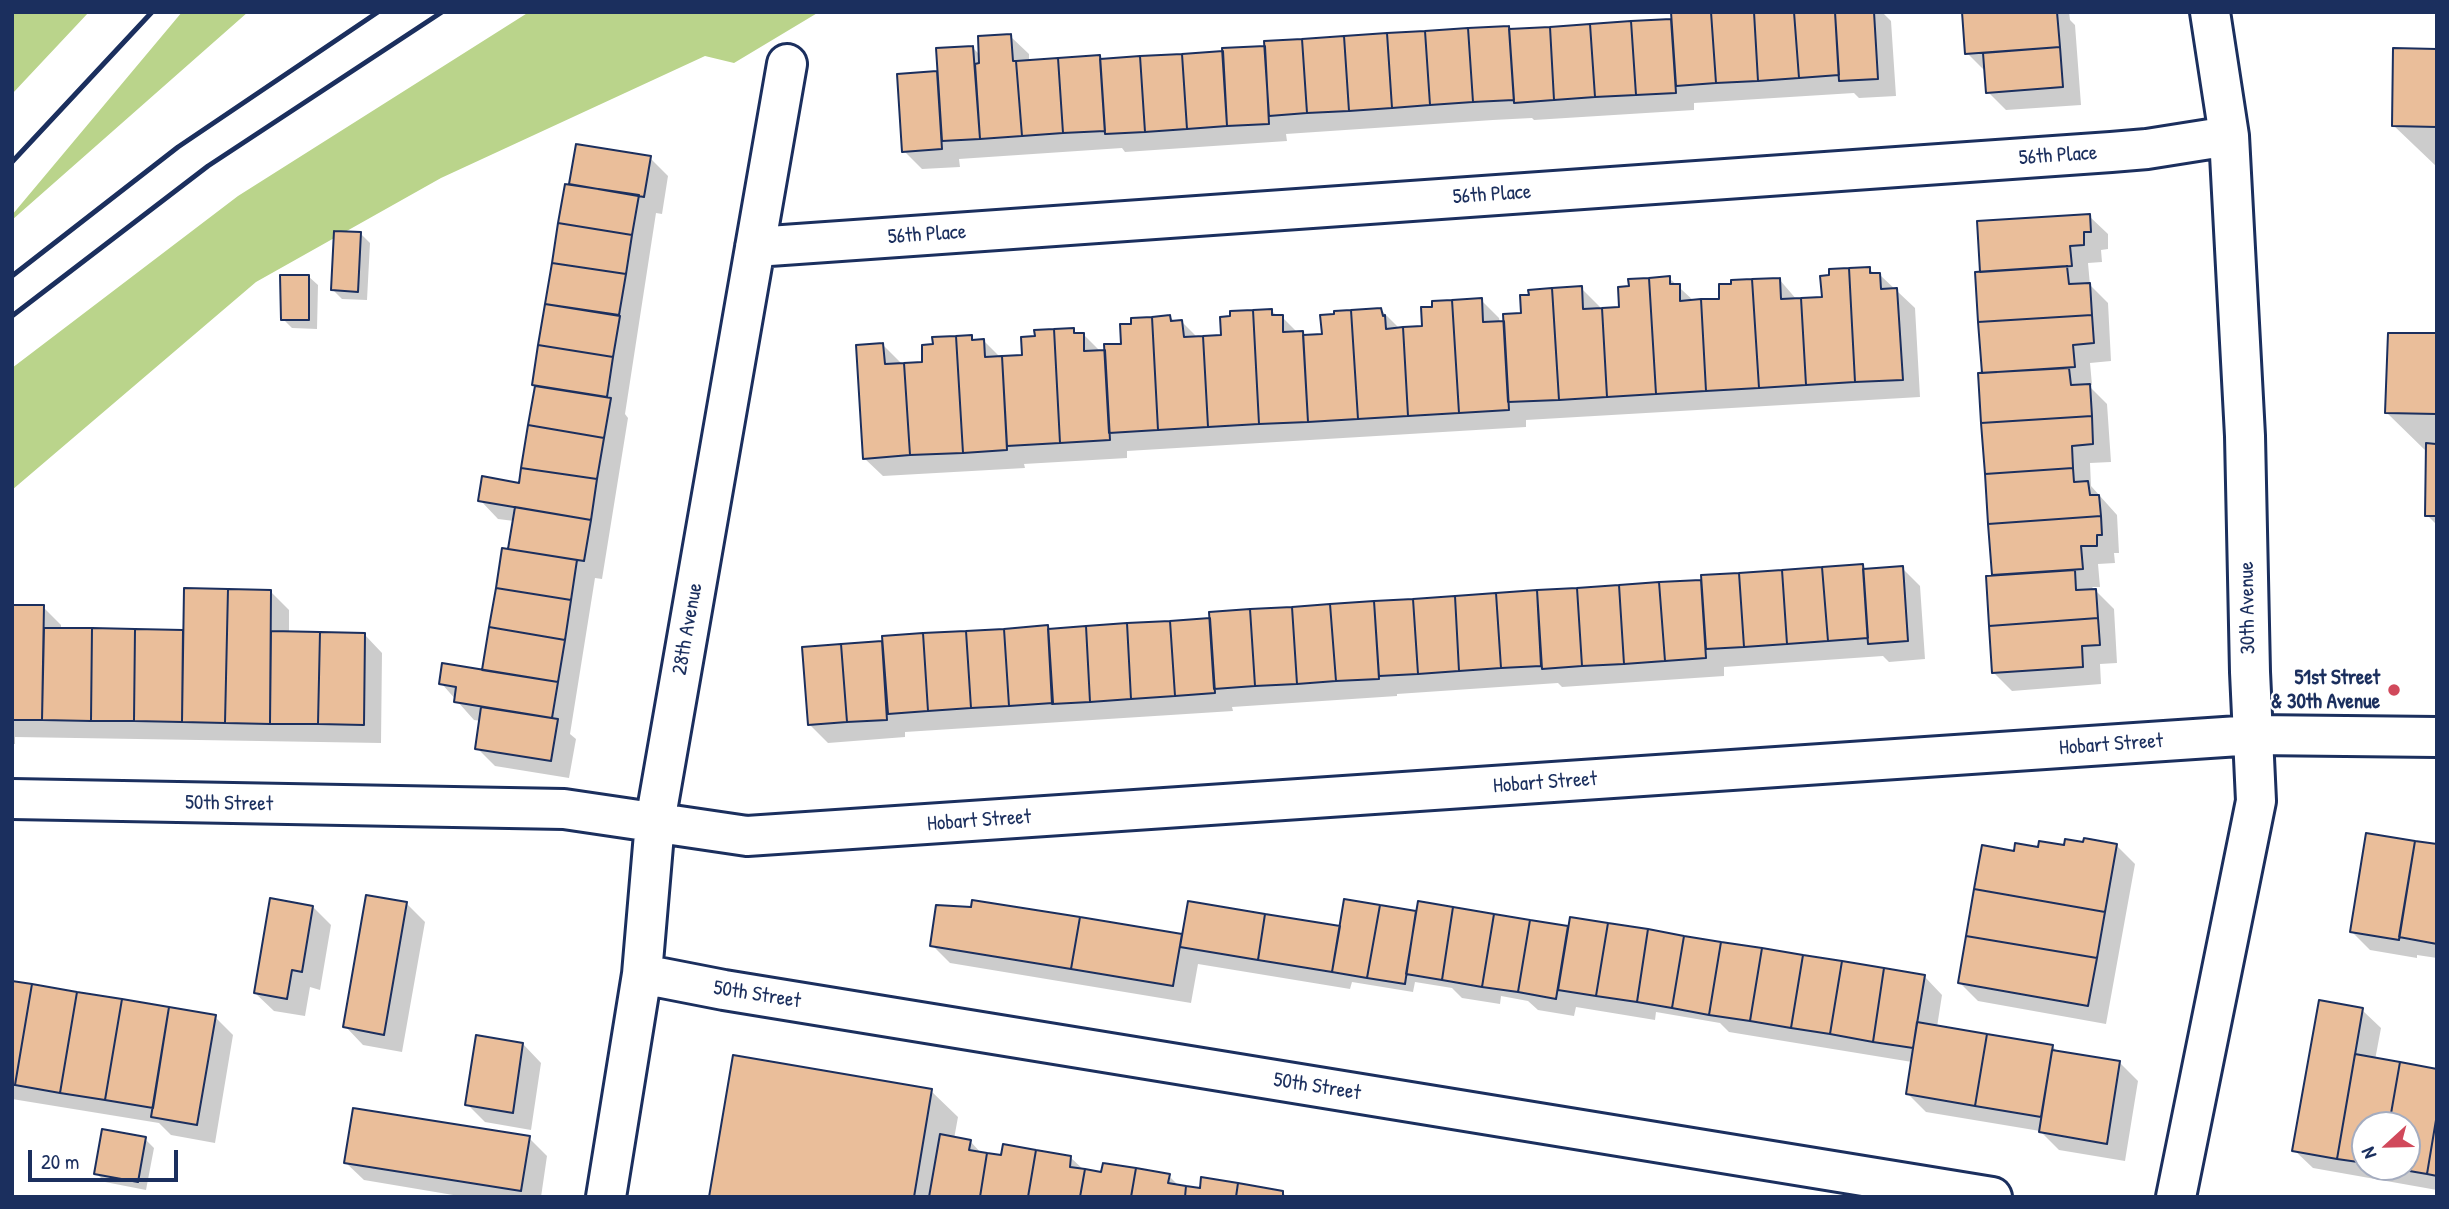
<!DOCTYPE html>
<style>
body{margin:0}
#map{position:relative;width:2449px;height:1209px;overflow:hidden;background:#fff;font-family:"Patrick Hand",sans-serif}
canvas{display:block}
.frame{position:absolute;inset:0;border:14px solid #1b2f5e;pointer-events:none}
.north{position:absolute;left:2351px;top:1111px;width:70px;height:70px;box-sizing:border-box;background:#fff;border:2px solid #a4acbf;border-radius:50%;rotate:248deg;font-size:19px;font-weight:700;line-height:28px;text-align:center;color:#1b2f5e}
.north::after{content:'';display:block;margin:auto;width:24px;height:32px;background:#d1495b;clip-path:polygon(50% 0,100% 100%,50% 72%,0 100%)}
.scale{position:absolute;left:28px;top:1150px;width:150px;height:32px;box-sizing:border-box;border:4px solid #1b2f5e;border-top:0;padding-left:9px;font-size:21px;line-height:24px;white-space:nowrap;color:#1b2f5e;-webkit-text-stroke:5px #fff;paint-order:stroke}
</style>
<div id="map">
<canvas width="2449" height="1209"></canvas>
<div class="frame"></div>
<div class="north">N</div>
<div class="scale">20 m</div>
</div>
<script>
const g = document.querySelector('canvas').getContext('2d');
g.lineJoin = 'round';
function paint(path, color) { g.fillStyle = color; g.fill(path, 'evenodd'); }
const toPath = rows => new Path2D(rows.map(r => 'M' + r).join(''));
function strokePath(path, color, width, dash) { g.strokeStyle = color; g.lineWidth = width; g.lineCap = dash ? 'butt' : 'round'; g.setLineDash(dash || []); g.stroke(path); }
function drawText(font, color, halo, rows, align = 'center') {
  g.font = font + ' "Patrick Hand",sans-serif'; g.lineWidth = 5; g.setLineDash([]); g.textBaseline = 'middle'; g.strokeStyle = halo; g.fillStyle = color; for (const [text, x, y, turn = 0] of rows) {
    g.save(); g.translate(x, y); g.rotate((+turn || 0) * Math.PI / 180); g.textAlign = isNaN(turn) ? turn : align; if (halo) g.strokeText(text, 0, 0); g.fillText(text, 0, 0); g.restore();
  }
}
paint(toPath([
 [12,12,89,12,12,94],
 [182,12,248,12,12,220,12,215],
 [529,12,819,12,734,63,705,56,441,178,256,282,12,490,12,368,238,196]
]), '#bad48b');
paint(toPath([
 [1673,12,1882,12,1891,21,1896,96,1859,98,1854,93,1694,103,1694,110,1534,120,1532,118,1493,120,1286,134,1287,141,1125,152,1122,148,959,159,960,167,922,169,904,151,899,76,939,73,973,48,980,55,1010,36,1029,54,1029,61,1100,57,1104,61,1508,27,1512,31,1673,20],
 [1975,12,2069,12,2070,20,2075,25,2081,105,2006,110,1988,92,1985,71,1967,53],
 [2437,51,2437,167,2393,125],
 [577,146,650,158,668,176,662,214,656,213,625,414,628,418,602,579,595,578,570,734,576,739,569,778,495,766,477,748,481,721,474,720,441,683,484,672,514,521,498,519,480,500,521,485,536,387,534,384,566,186,571,186],
 [2089,216,2108,234,2108,249,2101,250,2102,262,2088,263,2090,285,2108,303,2111,361,2090,363,2092,385,2088,385,2107,404,2111,462,2090,463,2091,486,2117,515,2119,553,2114,553,2115,563,2098,564,2100,587,2092,587,2114,609,2117,663,2100,664,2101,684,2012,691,1993,672,1993,577,1980,375,1984,375],
 [361,234,370,243,367,300,342,299,333,290],
 [1869,268,1875,275,1880,275,1915,308,1920,397,1526,420,1526,427,1127,451,1127,458,1024,464,1025,468,883,476,864,458,883,345,901,363,924,364,971,337,976,342,984,341,1001,358,1024,357,1073,330,1078,335,1083,334,1101,352,1123,345,1170,317,1175,322,1182,322,1198,338,1223,337,1271,310,1278,317,1282,317,1298,333,1302,333,1305,336,1323,335,1381,310,1399,328,1424,328,1481,300,1499,318,1500,323,1581,288,1600,307,1600,310,1621,309,1669,278,1695,302,1721,300,1779,279,1797,300,1823,299],
 [308,276,318,285,317,329,292,328,283,319],
 [2437,335,2437,525,2427,515,2428,453,2387,413],
 [1863,566,1867,571,1902,568,1920,586,1925,659,1889,662,1883,656,1724,667,1724,676,1562,687,1558,683,1397,694,1397,696,1232,707,1233,711,905,732,905,737,828,743,809,724,804,648,884,643,1047,627,1050,630,1212,619,1211,613,1703,581],
 [271,592,289,610,289,633,364,634,382,653,381,743,15,737,15,744,12,744,12,607,43,607,61,625,61,630,185,631],
 [2116,845,2135,864,2106,1024,1978,1001,1960,983,2039,849],
 [2437,846,2437,958,2417,955,2417,958,2370,950,2352,932],
 [1346,901,1418,913,1419,903,1570,928,1924,976,1942,995,1937,1027,2052,1046,2058,1052,2120,1063,2138,1081,2125,1161,2059,1150,2040,1131,1926,1112,1907,1093,1912,1062,1729,1032,1720,1023,1656,1012,1655,1020,1576,1007,1574,1016,1538,1010,1528,1001,1501,996,1500,1004,1462,998,1452,988,1415,982,1413,992,1352,982,1350,989,1198,964,1191,1003,950,963,932,945,972,909,974,902,1184,936,1341,928],
 [407,904,425,922,402,1052,363,1045,345,1026],
 [313,907,331,925,320,990,310,987,305,1016,274,1011,255,993],
 [12,983,215,1017,233,1035,215,1143,171,1135,159,1123,12,1099],
 [2362,1010,2381,1028,2375,1060,2437,1070,2437,1190,2313,1168,2294,1150],
 [2365,1125,2407,1125,2407,1167,2365,1167],
 [523,1044,541,1063,531,1130,485,1122,467,1104],
 [931,1091,958,1117,954,1139,970,1141,982,1154,1003,1157,1070,1157,1085,1171,1169,1176,1180,1187,1282,1192,1287,1197,711,1197],
 [529,1138,547,1156,541,1197,465,1197,364,1180,345,1162],
 [145,1139,154,1148,146,1190,105,1182,96,1173]
]), '#0003');
const building = toPath([
 [1671,12,1711,12,1716,83,1676,86,1671,12],
 [1711,12,1754,12,1758,81,1716,83,1711,12],
 [1754,12,1794,12,1799,78,1758,81,1754,12],
 [1794,12,1835,12,1839,75,1799,78,1794,12],
 [1835,12,1874,12,1878,79,1839,81,1835,12],
 [1962,12,2057,12,2060,47,1965,54,1962,12],
 [1671,19,1676,93,1636,95,1631,21,1671,19],
 [1631,21,1636,95,1595,97,1590,24,1631,21],
 [1590,24,1595,97,1554,100,1550,27,1590,24],
 [1509,26,1514,100,1473,102,1468,28,1509,26],
 [1550,27,1554,100,1514,103,1509,29,1550,27],
 [1468,28,1473,102,1430,105,1425,31,1468,28],
 [1425,31,1430,105,1392,108,1387,33,1425,31],
 [1387,33,1392,108,1349,111,1344,36,1387,33],
 [1011,34,1013,61,1016,61,1022,136,980,139,975,64,979,63,978,36,1011,34],
 [1344,36,1349,111,1307,113,1302,39,1344,36],
 [1302,39,1307,113,1269,116,1264,41,1302,39],
 [973,46,980,139,942,141,936,48,973,46],
 [1265,46,1269,124,1227,126,1222,48,1265,46],
 [2060,47,2063,87,1986,93,1983,53,2060,47],
 [2393,48,2437,49,2437,127,2392,126,2393,48],
 [1223,51,1227,126,1187,129,1182,54,1223,51],
 [1182,54,1187,129,1145,132,1140,56,1182,54],
 [1100,55,1105,131,1063,133,1058,58,1100,55],
 [1140,56,1145,132,1105,134,1100,59,1140,56],
 [1058,58,1063,133,1022,136,1016,61,1058,58],
 [937,71,942,149,902,152,897,74,937,71],
 [576,144,651,156,644,197,569,184,576,144],
 [565,184,639,195,632,235,558,223,565,184],
 [2090,214,2091,232,2084,232,2084,245,2070,246,2072,266,1980,272,1977,221,2090,214],
 [558,223,632,235,626,274,552,263,558,223],
 [334,231,361,232,358,292,331,290,334,231],
 [552,263,626,274,619,315,545,304,552,263],
 [2067,266,2069,284,2090,283,2092,315,1978,322,1975,272,2067,266],
 [1870,267,1870,273,1880,273,1881,289,1897,288,1903,380,1855,382,1849,268,1870,267],
 [1849,268,1855,382,1806,385,1801,298,1822,297,1820,276,1829,275,1829,269,1849,268],
 [280,275,309,275,309,320,281,320,280,275],
 [1670,276,1670,284,1680,284,1680,301,1701,299,1706,391,1656,394,1649,278,1670,276],
 [1649,278,1656,394,1607,397,1602,308,1619,307,1618,287,1629,286,1628,279,1649,278],
 [1780,278,1781,299,1801,298,1806,385,1759,388,1752,279,1780,278],
 [1752,279,1759,388,1706,391,1701,299,1719,299,1719,284,1731,284,1731,280,1752,279],
 [1582,286,1583,309,1602,308,1607,397,1559,400,1552,288,1582,286],
 [1552,288,1559,400,1508,402,1503,314,1521,313,1520,295,1529,295,1528,290,1552,288],
 [1482,298,1483,322,1504,321,1509,410,1459,413,1452,300,1482,298],
 [1452,300,1459,413,1408,416,1403,327,1422,326,1421,307,1432,307,1432,301,1452,300],
 [545,304,620,316,613,357,538,345,545,304],
 [1381,308,1383,316,1385,315,1386,329,1403,327,1408,416,1358,419,1351,310,1381,308],
 [1272,309,1272,315,1283,315,1283,332,1303,331,1308,422,1259,424,1253,310,1272,309],
 [1253,310,1259,424,1208,427,1203,336,1221,335,1220,317,1230,316,1230,311,1253,310],
 [1351,310,1358,419,1308,422,1303,335,1322,334,1320,315,1334,314,1334,311,1351,310],
 [1170,315,1171,321,1182,320,1184,337,1203,336,1208,427,1158,430,1152,317,1170,315],
 [2092,315,2094,343,2073,345,2075,367,1982,373,1978,322,2092,315],
 [1152,317,1158,430,1109,433,1104,344,1121,344,1120,324,1131,324,1131,318,1152,317],
 [1074,328,1074,333,1084,333,1084,351,1105,350,1110,440,1060,443,1054,329,1074,328],
 [1054,329,1060,443,1007,446,1002,356,1022,355,1021,337,1035,336,1034,330,1054,329],
 [2388,333,2437,333,2437,414,2385,413,2388,333],
 [972,335,972,340,984,339,985,357,1002,356,1007,450,963,453,956,336,972,335],
 [956,336,963,453,910,455,904,363,922,362,922,345,933,344,932,337,956,336],
 [883,343,885,364,904,363,910,455,863,459,856,345,883,343],
 [538,345,613,357,607,397,532,385,538,345],
 [2069,368,2071,385,2090,384,2092,416,1981,423,1978,373,2069,368],
 [535,386,611,398,604,438,528,425,535,386],
 [2092,416,2093,444,2072,446,2073,468,1985,474,1981,423,2092,416],
 [528,425,604,438,597,479,521,468,528,425],
 [2437,434,2437,516,2425,516,2426,443,2436,444,2437,434],
 [521,468,597,479,591,520,478,501,482,476,519,483,521,468],
 [2073,468,2074,482,2088,481,2090,495,2099,495,2101,516,1988,524,1985,474,2073,468],
 [515,507,591,520,584,561,508,549,515,507],
 [2101,516,2102,535,2097,535,2097,546,2081,546,2083,569,1992,575,1988,524,2101,516],
 [502,548,577,560,571,600,496,588,502,548],
 [1863,564,1868,638,1828,641,1822,567,1863,564],
 [1903,566,1908,641,1868,644,1863,569,1903,566],
 [1822,567,1828,641,1787,644,1782,570,1822,567],
 [1782,570,1787,644,1744,647,1739,573,1782,570],
 [2075,570,2076,590,2096,589,2098,618,1989,626,1986,576,2075,570],
 [1739,573,1744,647,1706,649,1701,575,1739,573],
 [1701,580,1706,658,1665,661,1659,582,1701,580],
 [1659,582,1665,661,1624,664,1619,585,1659,582],
 [1619,585,1624,664,1582,666,1577,588,1619,585],
 [184,588,228,589,225,723,182,722,184,588],
 [496,588,571,600,565,640,489,627,496,588],
 [1577,588,1582,666,1542,669,1537,590,1577,588],
 [228,589,271,590,270,724,225,723,228,589],
 [1537,590,1541,666,1501,668,1496,593,1537,590],
 [1496,593,1501,668,1459,671,1455,596,1496,593],
 [1455,596,1459,671,1418,674,1413,599,1455,596],
 [1413,599,1418,674,1379,676,1374,601,1413,599],
 [1374,601,1379,679,1336,681,1330,604,1374,601],
 [1330,604,1336,681,1297,684,1292,607,1330,604],
 [12,605,44,605,42,720,12,720,12,605],
 [1292,607,1297,684,1255,686,1250,609,1292,607],
 [1250,609,1255,686,1214,689,1209,612,1250,609],
 [1210,618,1215,693,1175,696,1170,621,1210,618],
 [2098,618,2100,645,2082,646,2083,667,1992,673,1989,626,2098,618],
 [1170,621,1175,696,1131,699,1127,623,1170,621],
 [1127,623,1131,699,1090,702,1086,626,1127,623],
 [1048,625,1053,703,1009,706,1004,629,1048,625],
 [1086,626,1090,702,1052,704,1048,629,1086,626],
 [489,627,565,640,558,682,482,670,489,627],
 [44,628,92,628,91,721,42,720,44,628],
 [92,628,135,629,134,721,91,721,92,628],
 [135,629,183,630,182,722,134,721,135,629],
 [1004,629,1009,706,971,708,966,631,1004,629],
 [271,631,320,632,318,724,270,724,271,631],
 [966,631,971,708,928,711,923,633,966,631],
 [320,632,365,633,364,725,318,724,320,632],
 [923,633,928,711,888,714,882,636,923,633],
 [882,641,887,720,847,722,841,644,882,641],
 [841,644,847,722,808,725,802,647,841,644],
 [442,663,558,682,552,718,454,702,456,687,439,684,442,663],
 [481,707,558,719,551,761,475,749,481,707],
 [2366,833,2415,841,2399,940,2350,932,2366,833],
 [2084,838,2117,844,2105,912,1974,889,1982,845,2014,851,2015,843,2038,847,2039,841,2064,845,2065,839,2083,842,2084,838],
 [2415,841,2437,844,2437,944,2399,937,2415,841],
 [1974,889,2105,912,2097,958,1966,936,1974,889],
 [366,895,407,902,384,1035,343,1027,366,895],
 [270,898,313,906,302,972,292,970,287,999,254,993,270,898],
 [1344,899,1380,905,1367,978,1332,972,1344,899],
 [972,900,1080,917,1071,969,930,946,936,905,971,907,972,900],
 [1188,901,1265,914,1258,960,1180,947,1188,901],
 [1418,901,1453,907,1442,980,1406,974,1418,901],
 [1380,905,1416,911,1405,984,1367,978,1380,905],
 [1453,907,1494,914,1482,987,1442,980,1453,907],
 [1265,914,1340,926,1332,972,1258,960,1265,914],
 [1494,914,1530,920,1518,992,1482,987,1494,914],
 [1080,917,1182,934,1173,986,1071,969,1080,917],
 [1570,917,1608,923,1596,996,1558,990,1570,917],
 [1530,920,1568,926,1556,999,1518,992,1530,920],
 [1608,923,1648,929,1637,1002,1596,996,1608,923],
 [1648,929,1684,936,1672,1008,1637,1002,1648,929],
 [1684,936,1721,942,1709,1015,1672,1008,1684,936],
 [1966,936,2097,958,2088,1006,1958,983,1966,936],
 [1721,942,1762,948,1750,1021,1709,1015,1721,942],
 [1762,948,1803,955,1791,1028,1750,1021,1762,948],
 [1803,955,1842,961,1830,1034,1791,1028,1803,955],
 [1842,961,1884,968,1873,1042,1830,1034,1842,961],
 [1884,968,1925,975,1913,1048,1873,1042,1884,968],
 [12,981,32,984,15,1085,12,1085,12,981],
 [32,984,77,992,60,1093,15,1085,32,984],
 [77,992,122,999,105,1100,60,1093,77,992],
 [122,999,169,1007,153,1108,105,1100,122,999],
 [2319,1000,2363,1008,2337,1159,2292,1151,2319,1000],
 [169,1007,216,1015,197,1125,151,1117,169,1007],
 [1917,1022,1987,1034,1975,1106,1906,1094,1917,1022],
 [1987,1034,2053,1045,2041,1117,1975,1106,1987,1034],
 [476,1035,523,1043,513,1113,465,1105,476,1035],
 [2052,1050,2120,1061,2107,1144,2039,1132,2052,1050],
 [2355,1054,2400,1062,2389,1125,2365,1125,2365,1163,2337,1159,2355,1054],
 [733,1055,932,1089,914,1197,709,1197,733,1055],
 [2400,1062,2437,1069,2437,1114,2427,1174,2386,1167,2407,1167,2407,1125,2389,1125,2400,1062],
 [353,1108,530,1136,521,1191,344,1163,353,1108],
 [2437,1114,2437,1176,2427,1174,2437,1114],
 [102,1129,146,1137,138,1182,94,1174,102,1129],
 [940,1134,971,1140,969,1150,987,1153,980,1197,929,1197,940,1134],
 [1003,1144,1036,1150,1028,1197,980,1197,987,1153,1001,1155,1003,1144],
 [1036,1150,1071,1156,1070,1167,1085,1169,1080,1197,1028,1197,1036,1150],
 [1103,1163,1136,1168,1131,1197,1080,1197,1085,1169,1101,1172,1103,1163],
 [1136,1168,1170,1174,1168,1183,1186,1186,1185,1197,1131,1197,1136,1168],
 [1201,1177,1238,1183,1236,1197,1185,1197,1186,1186,1200,1188,1201,1177],
 [1238,1183,1283,1191,1283,1197,1236,1197,1238,1183]
]);
paint(building, '#eabe9a');
strokePath(building, '#1b2f5e', 2);
const street = toPath([
 [755,247,2111,152,2147,149,2229,136],
 [12,799,564,809,747,836,2254,735,2437,737],
 [642,974,724,990,1992,1197],
 [606,1197,642,974,655,822,787,64],
 [2176,1197,2256,801,2250,672,2245,436,2229,136,2210,12]
]);
strokePath(street, '#1b2f5e', 44);
strokePath(street, '#fff', 38);
strokePath(toPath([
 [12,162,152,12],
 [12,276,178,147,378,12],
 [12,316,208,166,442,12]
]), '#1b2f5e', 5);
for (const [x, y, r, color] of [
 [2394,690,7,"#d1495b"]
]) { const dot = new Path2D(); dot.arc(x, y, r, 0, 2 * Math.PI); g.fillStyle = color; g.fill(dot); strokePath(dot, '#fff', 2.5); }
drawText('21px', '#1b2f5e', '#fff', [
 ["56th Place",2058,156,-4],
 ["56th Place",1492,195,-4],
 ["56th Place",927,235,-4],
 ["30th Avenue",2248,608,-91],
 ["28th Avenue",688,629,-80],
 ["Hobart Street",2111,745,-4],
 ["Hobart Street",1545,783,-4],
 ["50th Street",229,804,1],
 ["Hobart Street",979,821,-4],
 ["50th Street",757,995,9],
 ["50th Street",1317,1087,9]
]);
drawText('bold 21px', '#1b2f5e', '#fff', [
 ["51st Street",2380,678],
 ["& 30th Avenue",2380,702]
], 'right');
</script>
